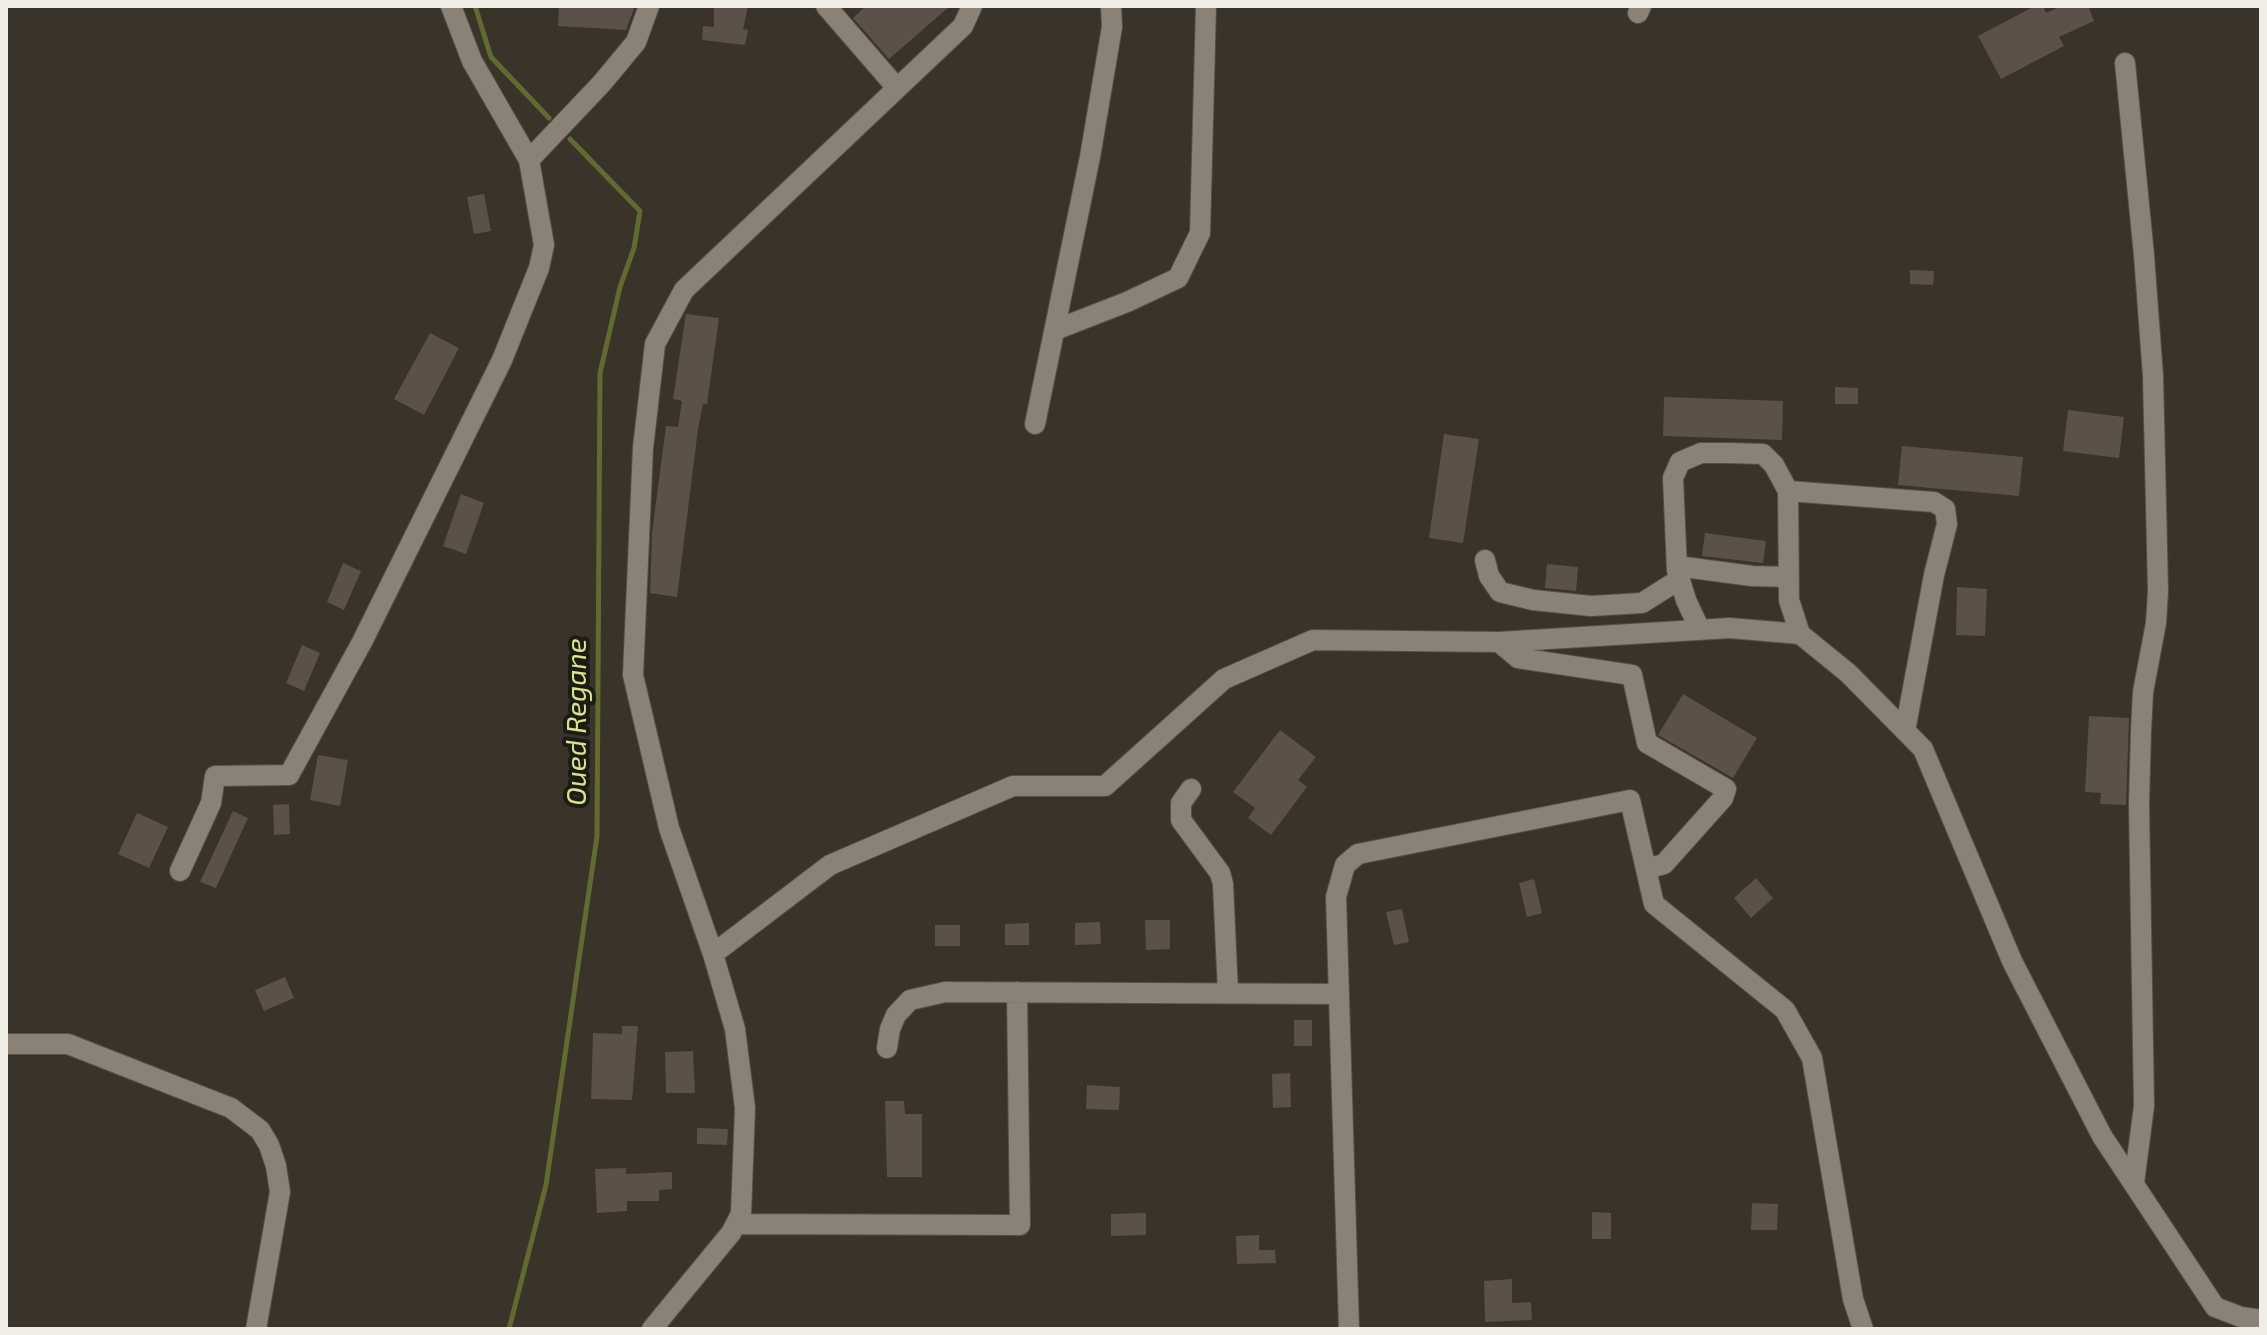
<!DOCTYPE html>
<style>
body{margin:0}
#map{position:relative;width:2267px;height:1335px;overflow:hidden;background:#393329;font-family:"Exo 2",sans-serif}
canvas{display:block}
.frame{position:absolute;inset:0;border:8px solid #f0ece6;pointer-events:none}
</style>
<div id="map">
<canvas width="2267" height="1335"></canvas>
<div class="frame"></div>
</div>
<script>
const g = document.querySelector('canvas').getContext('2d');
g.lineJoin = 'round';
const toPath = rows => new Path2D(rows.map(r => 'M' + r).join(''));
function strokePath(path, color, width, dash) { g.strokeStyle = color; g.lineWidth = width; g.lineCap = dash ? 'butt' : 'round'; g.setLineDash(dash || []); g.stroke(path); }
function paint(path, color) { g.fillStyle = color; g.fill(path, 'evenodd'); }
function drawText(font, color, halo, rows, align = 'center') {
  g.font = font + ' "Exo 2",sans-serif'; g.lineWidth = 8; g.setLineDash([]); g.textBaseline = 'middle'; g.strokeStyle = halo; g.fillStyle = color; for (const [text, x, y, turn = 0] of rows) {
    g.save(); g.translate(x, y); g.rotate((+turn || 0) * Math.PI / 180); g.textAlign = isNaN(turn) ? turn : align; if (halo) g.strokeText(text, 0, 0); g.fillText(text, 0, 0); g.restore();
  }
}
strokePath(toPath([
 [475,6,491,57,549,118],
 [509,1329,546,1185,597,836,600,373,620,287,634,248,640,211,570,139]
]), '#626b2f', 5);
paint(toPath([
 [559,6,635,6,626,30,558,26],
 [714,6,748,6,743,29,748,30,745,45,702,40,703,26,714,27],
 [866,6,950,6,889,59,853,18],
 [2035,6,2043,6,2046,13,2061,6,2088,6,2094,21,2059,37,2064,46,2001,79,1978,36],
 [484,194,491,231,474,234,467,197],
 [1910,270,1934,271,1933,285,1910,284],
 [686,314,719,318,707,404,703,404,698,429,677,597,650,593,652,533,666,426,678,427,682,401,673,399],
 [430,333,459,348,424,415,394,399],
 [1835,387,1858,388,1858,404,1835,404],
 [1664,397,1783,401,1782,440,1663,436],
 [2068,410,2124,417,2119,458,2063,451],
 [1444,434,1479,439,1463,543,1429,538],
 [1902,446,2023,457,2019,496,1898,485],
 [461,494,484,503,466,554,443,546],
 [1705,533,1766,541,1763,563,1702,556],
 [343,563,361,571,344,610,327,602],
 [1547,564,1578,567,1576,591,1545,588],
 [1957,587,1987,589,1985,636,1956,635],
 [302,645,320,653,304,691,286,683],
 [1683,694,1757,738,1733,778,1658,735],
 [2089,716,2129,718,2126,805,2100,804,2101,793,2085,792],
 [1280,730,1316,757,1298,780,1307,787,1271,835,1248,818,1255,808,1233,792],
 [318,755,348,760,340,806,310,800],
 [289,804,290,834,274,835,273,805],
 [233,811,248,818,216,888,200,882],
 [137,813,168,827,149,868,118,854],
 [1756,878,1773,898,1751,918,1734,898],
 [1534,879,1542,913,1527,917,1519,883],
 [1402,909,1409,942,1394,945,1386,912],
 [1145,920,1170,920,1170,949,1146,950],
 [1100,922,1101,944,1075,945,1075,923],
 [1029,923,1029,945,1005,945,1005,924],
 [935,925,960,925,960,946,935,946],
 [285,977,294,998,264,1011,255,990],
 [1294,1020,1312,1020,1312,1046,1294,1046],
 [622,1026,638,1026,632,1100,591,1099,593,1033,622,1034],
 [693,1051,695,1093,666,1093,665,1052],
 [1290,1073,1291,1107,1273,1108,1272,1074],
 [1087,1085,1120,1087,1119,1110,1086,1109],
 [885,1101,904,1101,905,1114,922,1114,922,1177,887,1177],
 [697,1128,728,1129,727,1145,697,1144],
 [626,1168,626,1174,672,1172,672,1189,659,1190,659,1201,627,1201,627,1211,597,1213,595,1169],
 [1752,1203,1778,1204,1777,1230,1751,1230],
 [1592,1212,1611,1213,1611,1239,1592,1239],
 [1146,1213,1146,1235,1111,1236,1111,1214],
 [1259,1235,1259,1250,1275,1250,1276,1263,1237,1264,1236,1236],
 [1512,1279,1512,1303,1531,1302,1532,1320,1485,1322,1484,1281]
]), '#5c5149');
const minor = toPath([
 [826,6,897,88],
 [1638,13,1641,6],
 [2125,63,2144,255,2153,376,2158,591,2156,623,2143,692,2141,731,2139,804,2144,1106,2134,1183],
 [529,160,602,83,636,42,649,6],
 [1055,330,1127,302,1178,278,1200,233,1206,6],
 [1035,424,1090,157,1112,27,1111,6],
 [1788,491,1934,502,1945,509,1947,524,1934,575,1905,731],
 [1485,560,1489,576,1500,592,1533,600,1591,606,1642,603,1680,579],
 [1677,566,1752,576,1789,577],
 [1700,630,1686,600,1677,570,1673,478,1680,462,1701,453,1729,453,1763,454,1774,465,1788,491,1789,600,1800,634],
 [1499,642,1518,658,1632,675,1647,743,1726,789,1723,798,1664,864,1646,869],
 [1191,789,1181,803,1181,820,1220,873,1223,884,1228,993],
 [180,871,211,803,215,776,289,775,362,642,502,360,539,268,544,245,529,160,472,61,451,6],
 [713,954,830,865,1013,786,1105,786,1224,679,1313,640,1499,642,1730,628,1800,634,1848,673,1923,749,2012,961,2102,1136,2215,1307,2241,1317,2261,1320],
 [6,1044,68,1044,231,1108,260,1130,269,1145,276,1166,280,1192,256,1329],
 [887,1048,890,1029,896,1015,910,1000,945,992,1339,994],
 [736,1224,1020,1225,1017,992],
 [652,1329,731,1233,741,1214,745,1108,735,1029,713,954,669,828,633,675,643,448,655,344,684,290,963,26,972,6],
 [1349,1329,1336,897,1345,865,1358,854,1630,800,1654,904,1785,1010,1812,1058,1853,1299,1863,1329]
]);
strokePath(minor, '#565148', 22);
strokePath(minor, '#8a8276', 20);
drawText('italic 28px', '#d5e48c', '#1e1b16', [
 ["Oued Regane",577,722,-90]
]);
</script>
